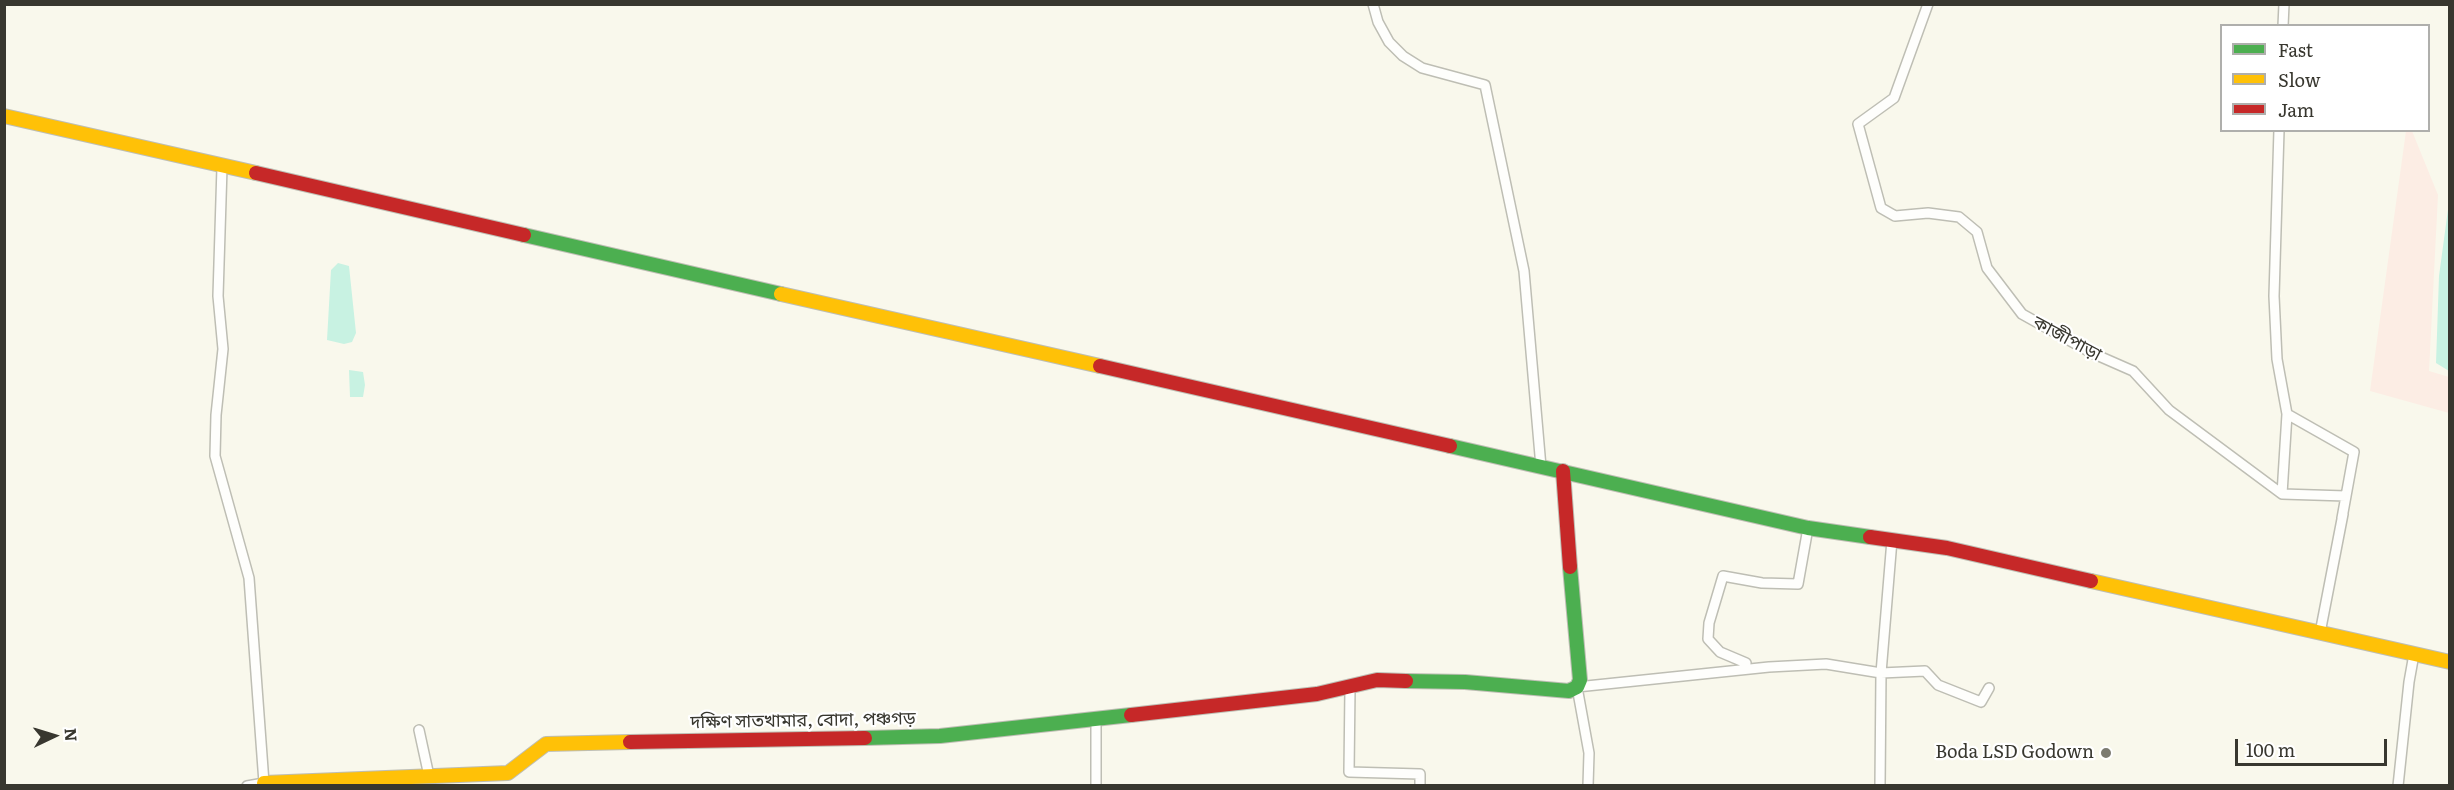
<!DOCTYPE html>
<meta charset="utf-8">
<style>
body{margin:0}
#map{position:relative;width:2454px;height:790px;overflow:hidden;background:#f9f8ec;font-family:Literata,serif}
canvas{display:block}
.frame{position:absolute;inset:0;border:6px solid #38372f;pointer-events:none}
.legend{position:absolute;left:2220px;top:24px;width:210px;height:108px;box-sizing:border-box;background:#fff;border:2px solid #afafac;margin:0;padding:8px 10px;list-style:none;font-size:18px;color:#38372f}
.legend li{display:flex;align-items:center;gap:12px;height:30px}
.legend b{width:30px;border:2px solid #afafac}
.north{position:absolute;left:24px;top:706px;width:60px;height:60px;-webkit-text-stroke:4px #fff;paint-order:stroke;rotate:86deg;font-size:16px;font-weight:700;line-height:24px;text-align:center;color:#38372f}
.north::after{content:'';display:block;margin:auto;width:21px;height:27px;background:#38372f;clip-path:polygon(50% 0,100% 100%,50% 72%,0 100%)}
.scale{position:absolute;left:2235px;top:739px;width:152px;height:27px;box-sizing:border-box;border:3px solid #38372f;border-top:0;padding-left:8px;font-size:18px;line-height:21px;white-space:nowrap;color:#38372f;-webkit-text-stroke:4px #fff;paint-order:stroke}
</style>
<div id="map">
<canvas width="2454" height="790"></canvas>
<div class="frame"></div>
<ul class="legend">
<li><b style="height:8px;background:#4caf50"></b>Fast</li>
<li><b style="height:8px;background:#ffc107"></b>Slow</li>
<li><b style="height:8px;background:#c62828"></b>Jam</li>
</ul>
<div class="north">N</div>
<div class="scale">100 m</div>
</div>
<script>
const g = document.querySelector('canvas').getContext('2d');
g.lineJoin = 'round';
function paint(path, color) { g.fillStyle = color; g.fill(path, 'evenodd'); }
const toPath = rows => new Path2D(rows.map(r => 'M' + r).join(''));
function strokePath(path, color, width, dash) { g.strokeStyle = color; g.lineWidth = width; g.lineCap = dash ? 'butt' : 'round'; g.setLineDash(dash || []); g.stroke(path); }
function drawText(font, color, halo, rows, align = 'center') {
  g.font = font + ' Literata,"Noto Sans Bengali",serif'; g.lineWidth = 4.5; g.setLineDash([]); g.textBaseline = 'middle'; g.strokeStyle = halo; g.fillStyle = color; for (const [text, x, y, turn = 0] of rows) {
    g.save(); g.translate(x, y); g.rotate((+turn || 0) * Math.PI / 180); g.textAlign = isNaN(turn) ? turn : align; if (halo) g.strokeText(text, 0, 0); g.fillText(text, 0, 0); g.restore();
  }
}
paint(toPath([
 [2406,131,2412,131,2438,195,2429,371,2449,377,2449,413,2370,391]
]), '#fcede4');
paint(toPath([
 [2449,202,2450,371,2449,371,2436,363,2439,276],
 [338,263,349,266,356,333,352,342,344,344,327,340,331,270],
 [349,370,363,372,365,385,363,397,350,397]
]), '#c8f2e2');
const street = toPath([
 [1373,4,1378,22,1389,42,1403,56,1422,68,1485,85,1524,271,1541,467],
 [1928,4,1894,98,1858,124,1881,208,1895,216,1928,213,1959,217,1977,232,1987,268,2022,314,2092,353,2133,371,2169,410,2282,494,2287,414],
 [2283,26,2284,4],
 [2279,130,2274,296,2277,359,2287,414,2354,452,2342,518],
 [222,167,218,296,223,349,216,415,215,456,249,578,264,783,247,786],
 [2282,494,2346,496,2345,501],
 [2320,633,2343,514],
 [1746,663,1720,652,1708,639,1709,623,1723,576,1762,583,1798,584,1808,528],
 [1350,688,1349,772,1420,774,1420,786],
 [419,730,429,776],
 [1096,786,1096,719],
 [1588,786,1589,753,1577,687,1769,667,1826,664,1881,673,1892,540],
 [1880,786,1881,673,1925,671,1938,685,1981,702,1989,688],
 [2398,786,2409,682,2414,654]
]);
const fast = toPath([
 [524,235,781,294],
 [1450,446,1808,528,1870,537],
 [1406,681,1465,682,1569,691,1577,687,1580,680,1570,567],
 [865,738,940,736,1131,715]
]);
const slow = toPath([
 [4,116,256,173],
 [781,294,1100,366],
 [2091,581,2450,662],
 [264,783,508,773,546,744,630,742]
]);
const jam = toPath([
 [256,173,524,235],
 [1100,366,1450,446],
 [1563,471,1570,567],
 [1870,537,1947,548,2091,581],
 [1131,715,1317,694,1377,680,1406,681],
 [630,742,865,738]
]);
strokePath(street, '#bebeb4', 12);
strokePath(fast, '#bebeb4', 16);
strokePath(slow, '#bebeb4', 16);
strokePath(jam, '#bebeb4', 16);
strokePath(street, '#fefefc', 9);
strokePath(fast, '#4caf50', 14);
strokePath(slow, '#ffc107', 14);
strokePath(jam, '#c62828', 14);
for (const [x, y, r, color] of [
 [2106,753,6,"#7c7b71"]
]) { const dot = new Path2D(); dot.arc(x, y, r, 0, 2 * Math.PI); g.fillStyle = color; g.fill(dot); strokePath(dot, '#fff', 2); }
drawText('18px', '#38372f', '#fff', [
 ["কাজীপাড়া",2067,339,28],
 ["দক্ষিণ সাতখামার, বোদা, পঞ্চগড়",803,721,-1]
]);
drawText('18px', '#38372f', '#fff', [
 ["Boda LSD Godown",2094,753]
], 'right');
</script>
